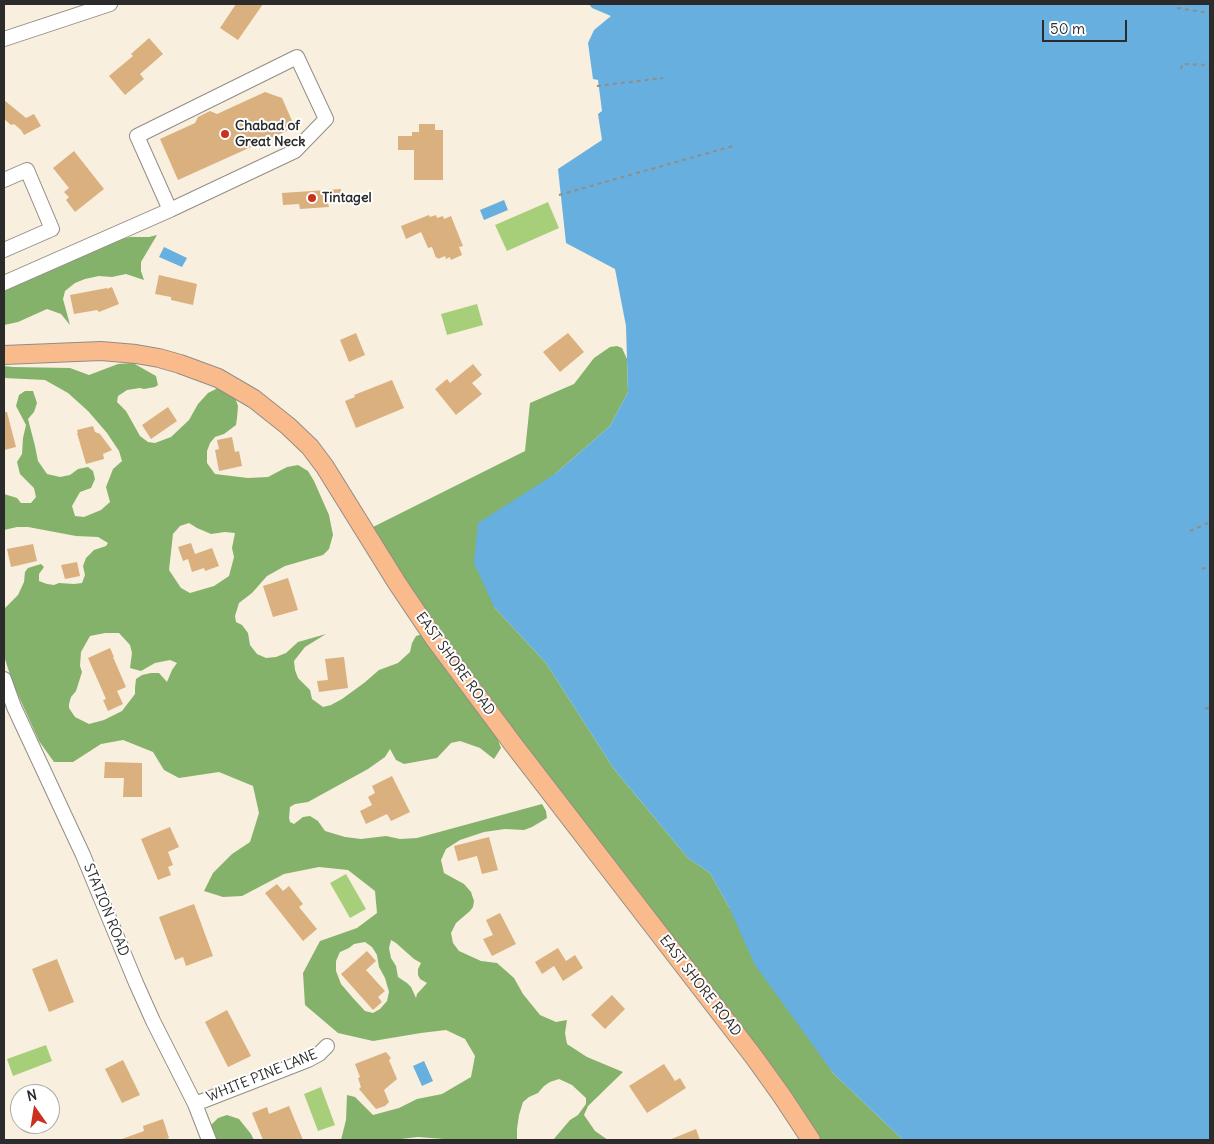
<!DOCTYPE html>
<style>
body{margin:0}
#map{position:relative;width:1214px;height:1144px;overflow:hidden;background:#f8efdf;font-family:Delius,sans-serif}
canvas{display:block}
.frame{position:absolute;inset:0;border:5px solid #2b2b2b;pointer-events:none}
.north{position:absolute;left:10px;top:1084px;width:50px;height:50px;box-sizing:border-box;background:#fff;border:1px solid #aaa;border-radius:50%;rotate:347deg;font-size:14px;font-weight:700;line-height:20px;text-align:center;color:#2b2b2b}
.north::after{content:'';display:block;margin:auto;width:18px;height:22px;background:#c8321e;clip-path:polygon(50% 0,100% 100%,50% 72%,0 100%)}
.scale{position:absolute;left:1042px;top:20px;width:85px;height:22px;box-sizing:border-box;border:2px solid #2b2b2b;border-top:0;padding-left:6px;font-size:15px;line-height:18px;white-space:nowrap;color:#2b2b2b;-webkit-text-stroke:4px #fff;paint-order:stroke}
</style>
<div id="map">
<canvas width="1214" height="1144"></canvas>
<div class="frame"></div>
<div class="north">N</div>
<div class="scale">50 m</div>
</div>
<script>
const g = document.querySelector('canvas').getContext('2d');
g.lineJoin = 'round';
function paint(path, color) { g.fillStyle = color; g.fill(path, 'evenodd'); }
const toPath = rows => new Path2D(rows.map(r => 'M' + r).join(''));
function strokePath(path, color, width, dash) { g.strokeStyle = color; g.lineWidth = width; g.lineCap = dash ? 'butt' : 'round'; g.setLineDash(dash || []); g.stroke(path); }
function drawText(font, color, halo, rows, align = 'center') {
  g.font = font + ' Delius,sans-serif'; g.lineWidth = 4; g.setLineDash([]); g.textBaseline = 'middle'; g.strokeStyle = halo; g.fillStyle = color; for (const [text, x, y, turn = 0] of rows) {
    g.save(); g.translate(x, y); g.rotate((+turn || 0) * Math.PI / 180); g.textAlign = isNaN(turn) ? turn : align; if (halo) g.strokeText(text, 0, 0); g.fillText(text, 0, 0); g.restore();
  }
}
paint(toPath([
 [548,202,559,228,507,251,495,225],
 [477,304,483,325,447,335,441,314],
 [346,874,366,909,350,918,330,883],
 [46,1045,52,1061,13,1076,7,1059],
 [321,1087,335,1125,318,1131,304,1094]
]), '#a7cf7a');
paint(toPath([
 [157,235,141,262,141,271,144,280,126,274,112,277,99,276,85,279,75,283,65,291,63,299,70,325,61,314,47,309,18,322,4,325,4,290,118,240,130,237,149,237],
 [617,346,622,348,627,359,628,392,610,426,555,474,494,607,546,663,614,769,688,858,710,873,729,907,833,1073,903,1140,811,1140,365,531,525,451,530,403,574,384,594,358,610,347],
 [133,363,156,376,158,385,155,387,144,389,140,388,127,390,118,396,117,402,126,411,140,436,148,442,155,443,171,437,189,420,198,404,208,393,220,387,235,397,238,406,237,418,236,425,224,434,215,437,210,443,207,451,207,463,215,474,248,478,268,477,287,467,298,465,308,471,314,481,329,515,333,535,329,549,323,555,285,566,267,576,252,593,239,603,235,616,236,622,242,625,248,633,250,645,257,654,266,658,276,657,286,653,298,642,326,634,305,647,294,661,295,670,298,678,310,690,312,699,323,707,331,705,342,699,364,683,379,670,398,663,410,652,412,643,416,636,423,634,430,638,436,655,495,732,501,748,494,759,480,748,460,741,451,743,437,758,404,764,396,760,390,749,385,757,368,769,308,802,295,804,290,807,289,818,290,822,294,824,303,817,310,816,318,821,325,831,345,837,361,839,386,836,400,839,417,838,542,804,546,811,547,818,532,827,524,830,505,829,484,832,460,840,446,849,441,860,444,873,464,884,471,892,474,901,473,907,470,911,456,923,451,933,453,943,459,951,481,961,497,963,514,978,523,994,540,1015,556,1022,567,1020,565,1033,567,1044,587,1057,623,1072,588,1106,584,1115,595,1131,608,1140,553,1140,570,1120,578,1115,586,1104,586,1098,572,1085,559,1079,550,1082,544,1086,538,1093,529,1097,523,1102,519,1115,517,1129,517,1140,446,1140,444,1139,418,1137,393,1140,341,1140,346,1120,347,1095,355,1097,373,1115,399,1108,417,1099,442,1094,471,1077,475,1056,465,1039,446,1030,421,1033,373,1041,338,1033,305,1005,303,973,320,941,357,928,377,913,375,891,348,870,319,867,284,874,242,896,223,897,204,891,213,873,232,854,250,842,259,813,253,786,219,772,179,778,164,770,153,752,123,740,101,744,73,762,54,762,39,741,13,684,4,656,4,609,18,595,24,582,25,572,28,568,41,564,44,567,39,574,39,581,47,584,54,585,59,583,74,584,82,583,85,575,83,566,86,558,94,550,106,546,108,543,98,537,76,536,28,527,17,527,4,530,4,494,17,498,21,503,31,503,36,497,34,488,20,474,17,462,22,454,23,438,26,425,16,406,19,395,25,391,33,391,37,403,34,412,28,419,35,446,38,461,47,474,60,477,70,475,78,469,88,467,93,471,95,479,91,488,80,492,72,506,75,516,84,517,101,510,110,502,106,487,113,469,122,461,119,451,107,433,88,411,68,393,45,380,4,378,4,366,13,367,70,368,89,375,118,364],
 [189,523,197,528,211,534,225,532,235,533,232,548,234,557,229,576,214,586,190,593,181,588,169,570,173,534,180,526],
 [105,633,119,633,130,645,132,653,130,668,141,671,155,663,170,660,177,663,172,670,167,682,159,673,151,673,142,675,136,679,135,688,135,694,122,711,104,720,89,724,75,717,69,708,69,704,71,697,76,691,82,672,80,666,81,652,90,636],
 [391,940,396,943,414,959,421,963,418,969,418,975,420,979,427,983,417,994,416,998,411,987,407,983,398,977,396,966,391,958,389,948],
 [365,942,372,947,377,955,379,967,385,978,389,992,387,1001,380,1009,373,1013,365,1011,353,998,341,984,336,971,336,961,340,952,349,948,354,944],
 [227,1115,239,1119,251,1134,254,1140,215,1140,211,1125,218,1118]
]), '#85b26a');
paint(toPath([
 [589,4,1210,4,1210,1140,903,1140,833,1073,755,965,729,907,710,873,688,858,614,769,546,663,494,607,474,563,478,523,555,474,610,426,628,392,626,326,615,269,566,243,558,169,602,140,598,114,602,111,598,80,593,79,588,43,594,30,611,16,592,8],
 [504,200,508,210,484,220,480,210],
 [164,247,187,258,182,267,159,257],
 [424,1061,433,1081,422,1086,413,1066]
]), '#66afde');
paint(toPath([
 [236,4,263,4,238,40,220,28],
 [149,38,163,54,140,74,144,79,125,95,109,76,133,56,131,54],
 [265,92,282,98,293,123,291,129,178,180,160,139,195,123,198,117,210,111,217,114],
 [4,100,26,118,34,114,41,126,24,135,21,130,14,124,11,125,4,119],
 [419,124,435,124,435,130,443,130,443,180,414,180,414,150,398,150,398,136,412,136,412,132,419,132],
 [74,151,104,189,75,212,66,200,69,197,64,192,69,188,53,168],
 [341,189,342,202,328,203,329,207,300,209,299,204,283,205,282,193],
 [429,215,430,217,436,215,437,218,443,216,444,219,451,216,463,246,459,247,462,255,451,260,450,257,446,259,445,256,438,259,437,257,436,258,432,247,428,248,421,232,406,239,401,226],
 [159,275,197,284,193,305,171,300,171,297,155,294],
 [112,287,119,304,99,312,97,310,74,314,70,295,107,288,107,289],
 [356,333,365,355,349,362,340,340],
 [568,333,584,352,560,372,543,352],
 [473,364,482,375,472,383,482,394,456,415,435,389,447,379,450,383],
 [392,380,404,408,356,428,345,401,355,397,354,395],
 [168,407,177,421,151,439,142,425],
 [4,412,7,412,16,447,4,450],
 [93,426,95,432,100,434,112,450,103,454,104,459,86,464,77,433,78,433,77,430],
 [232,437,235,452,239,451,242,466,219,471,215,450,219,449,217,440],
 [191,543,195,554,212,548,219,566,205,571,204,568,192,572,188,559,183,561,178,547],
 [33,544,37,561,11,567,7,549],
 [77,562,80,576,65,579,61,565],
 [288,578,298,610,273,617,263,586],
 [110,648,114,657,113,657,126,687,117,691,123,704,108,711,103,700,106,699,88,658],
 [344,657,348,688,319,692,317,681,328,680,325,659],
 [105,762,142,763,142,797,123,797,124,778,104,778],
 [392,776,410,812,391,821,387,814,366,824,360,811,372,805,368,797,375,793,372,786],
 [170,827,179,847,168,852,173,865,168,867,171,875,158,880,141,839],
 [489,837,498,870,482,874,477,856,458,861,454,846],
 [277,884,283,891,289,886,303,904,299,907,317,929,303,941,265,893],
 [194,904,213,956,186,966,183,957,175,960,159,917],
 [500,913,516,944,492,956,483,939,493,935,486,920],
 [558,948,566,961,575,955,583,968,563,981,554,966,542,974,535,962],
 [367,951,376,961,366,970,385,991,378,997,382,1002,373,1010,341,974],
 [57,959,74,1002,49,1012,32,969],
 [612,995,625,1009,605,1029,591,1015],
 [227,1010,251,1056,228,1067,205,1022],
 [386,1052,391,1058,389,1060,397,1079,384,1090,389,1102,385,1106,376,1109,359,1089,361,1087,358,1078,360,1077,355,1064],
 [123,1060,140,1095,122,1103,105,1069],
 [664,1064,675,1081,680,1078,686,1088,647,1113,629,1086],
 [289,1106,303,1140,263,1140,252,1113,267,1107,269,1114],
 [163,1119,169,1138,164,1140,122,1140,122,1139,144,1131,143,1126],
 [696,1129,700,1140,669,1140]
]), '#dab07e');
const minor = toPath([
 [4,39,110,4],
 [4,180,27,170,52,229,4,250],
 [4,283,170,210,295,151,326,119,297,57,137,136,170,210],
 [4,679,14,707,83,855,136,983,153,1021,195,1104,209,1140],
 [195,1104,308,1060,319,1054,327,1046]
]);
const major = toPath([
 [4,355,101,351,136,354,159,358,180,364,218,378,254,399,288,426,310,447,325,467,397,583,434,638,513,744,754,1057,782,1096,811,1140]
]);
strokePath(minor, '#928d85', 16);
strokePath(major, '#928d85', 20);
strokePath(toPath([
 [1177,8,1210,13],
 [1181,69,1182,64,1210,65],
 [597,86,663,78],
 [559,195,733,146],
 [1190,531,1210,522],
 [1202,569,1210,566],
 [1205,709,1210,707]
]), '#928d85', 2, [4, 4]);
strokePath(minor, '#fff', 14);
strokePath(major, '#fabb8c', 18);
for (const [x, y, r, color] of [
 [225,134,5,"#c8321e"],
 [312,198,5,"#c8321e"]
]) { const dot = new Path2D(); dot.arc(x, y, r, 0, 2 * Math.PI); g.fillStyle = color; g.fill(dot); strokePath(dot, '#fff', 2); }
drawText('bold 14px', '#2b2b2b', '#fff', [
 ["Chabad of",235,126],
 ["Great Neck",235,142],
 ["Tintagel",322,198]
], 'left');
drawText('14px', '#2b2b2b', '#fff', [
 ["EAST SHORE ROAD",455,664,54],
 ["STATION ROAD",106,910,68],
 ["EAST SHORE ROAD",700,986,52],
 ["WHITE PINE LANE",262,1076,-22]
]);
</script>
